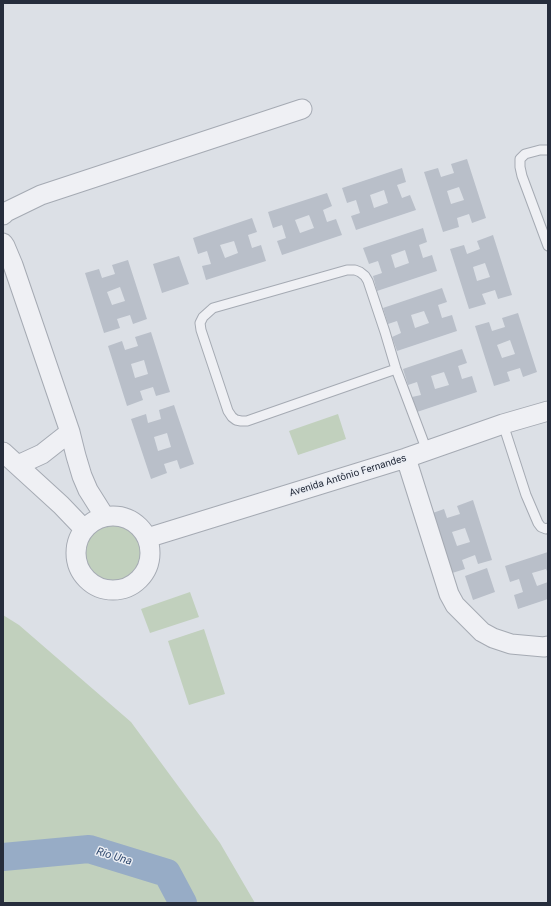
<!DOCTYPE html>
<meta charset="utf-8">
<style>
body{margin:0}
#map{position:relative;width:551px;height:906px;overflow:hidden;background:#dce0e6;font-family:Roboto,sans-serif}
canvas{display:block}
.frame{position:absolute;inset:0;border:4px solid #262d3c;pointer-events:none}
</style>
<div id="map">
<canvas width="551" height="906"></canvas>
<div class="frame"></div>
</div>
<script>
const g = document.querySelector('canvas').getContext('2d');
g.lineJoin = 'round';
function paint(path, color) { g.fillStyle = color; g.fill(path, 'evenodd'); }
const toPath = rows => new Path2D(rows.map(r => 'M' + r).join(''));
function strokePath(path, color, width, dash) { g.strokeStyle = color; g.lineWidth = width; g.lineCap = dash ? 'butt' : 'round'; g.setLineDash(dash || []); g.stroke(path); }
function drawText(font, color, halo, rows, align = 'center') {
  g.font = font + ' Roboto,sans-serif'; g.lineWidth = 3; g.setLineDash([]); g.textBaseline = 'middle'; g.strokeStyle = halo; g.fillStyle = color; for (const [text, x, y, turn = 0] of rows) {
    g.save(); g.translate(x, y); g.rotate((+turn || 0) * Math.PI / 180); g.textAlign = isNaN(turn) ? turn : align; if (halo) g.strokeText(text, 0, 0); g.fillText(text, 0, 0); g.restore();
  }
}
paint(toPath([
 [338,414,346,439,298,455,289,431],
 '85 552a29 29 0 1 1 58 0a29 29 0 1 1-58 0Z',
 [190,592,199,617,150,633,141,609],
 [3,615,19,625,131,722,220,843,255,903,3,903],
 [204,629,225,694,189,705,168,641]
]), '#c1d0bd');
strokePath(toPath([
 [3,857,89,849,167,873,183,903]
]), '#97acc6', 28);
paint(toPath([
 [467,159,486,218,472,223,469,214,457,218,459,227,443,232,424,172,438,168,441,177,454,173,451,164],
 [459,187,464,200,451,204,447,191],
 [402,168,406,182,397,185,402,198,410,195,416,210,356,230,351,216,360,213,356,200,347,203,342,188],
 [384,190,388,203,374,208,370,195],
 [327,193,332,206,323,210,327,222,336,219,342,235,282,255,277,241,286,238,282,225,273,228,268,212],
 [309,215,314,228,300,233,295,220],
 [252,218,257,232,248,235,252,248,261,245,266,261,206,280,202,266,211,264,207,251,198,254,193,238],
 [234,241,238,253,225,258,220,245],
 [423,228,427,242,419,245,423,258,432,255,437,271,377,291,373,276,382,273,378,261,369,264,363,248],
 [405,250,409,263,395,268,391,255],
 [493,235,512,295,498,299,495,290,482,294,486,304,469,309,450,249,464,245,467,254,480,249,477,241],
 [485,263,490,277,477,281,473,267],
 [179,256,189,284,162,293,153,264],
 [128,260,147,319,133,324,130,315,117,319,120,328,104,333,85,273,99,269,102,278,115,274,112,265],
 [120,287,125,301,112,305,107,292],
 [442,288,447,302,438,305,442,318,452,315,457,331,397,351,392,337,401,333,397,321,388,324,383,308],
 [424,311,429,323,415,328,411,315],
 [518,313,537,372,523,377,520,368,507,372,510,381,494,386,475,326,489,322,492,331,505,327,502,318],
 [510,340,515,354,502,358,497,345],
 [151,332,170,392,156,396,153,387,140,391,143,400,127,406,108,346,122,341,125,350,138,346,135,337],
 [144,360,148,374,135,378,131,364],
 [462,349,467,363,458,366,462,379,472,376,477,392,417,412,412,397,421,395,417,382,408,385,403,369],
 [444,372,449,385,435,389,431,376],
 [174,405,194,464,180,469,177,460,164,464,167,473,151,479,131,419,146,414,148,423,161,419,159,410],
 [167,433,171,447,158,451,154,437],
 [473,500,492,560,478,564,475,555,462,560,465,569,449,574,430,514,444,509,447,518,460,514,457,506],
 [465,528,470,542,457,546,452,532],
 [548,552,548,573,546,569,532,573,537,586,548,582,548,599,518,609,514,595,523,592,519,579,510,582,505,566],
 [487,568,495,592,473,600,465,576]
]), '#b9bfc9');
const service = toPath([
 [548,150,540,150,525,154,520,159,520,167,522,176,548,246],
 [396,369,247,421,241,421,236,420,232,417,228,411,201,330,200,323,203,317,213,308,347,270,355,270,360,272,365,276,368,281,385,332,396,369,427,451],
 [503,424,526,495,538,523,541,527,546,529,548,528]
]);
const minor = toPath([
 [3,215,6,212,41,195,302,109],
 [3,243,5,246,13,265,70,432,76,456,82,476,88,490,105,517],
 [3,452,61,505,84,529],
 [406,458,449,594,455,605,482,632,493,638,511,644,544,647,548,646],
 [18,465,42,454,70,432],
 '76 553a37 37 0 1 1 74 0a37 37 0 1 1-74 0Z',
 [147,538,406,458,503,424,548,411]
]);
strokePath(service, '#a5aab3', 11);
strokePath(minor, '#a5aab3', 21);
strokePath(service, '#eff0f4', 9);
strokePath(minor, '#eff0f4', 19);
drawText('10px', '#262d3c', '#ebeef4', [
 ["Avenida Antônio Fernandes",348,476,-17]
]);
drawText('italic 11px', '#314a6f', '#ebeef4', [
 ["Rio Una",114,857,17]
]);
</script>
